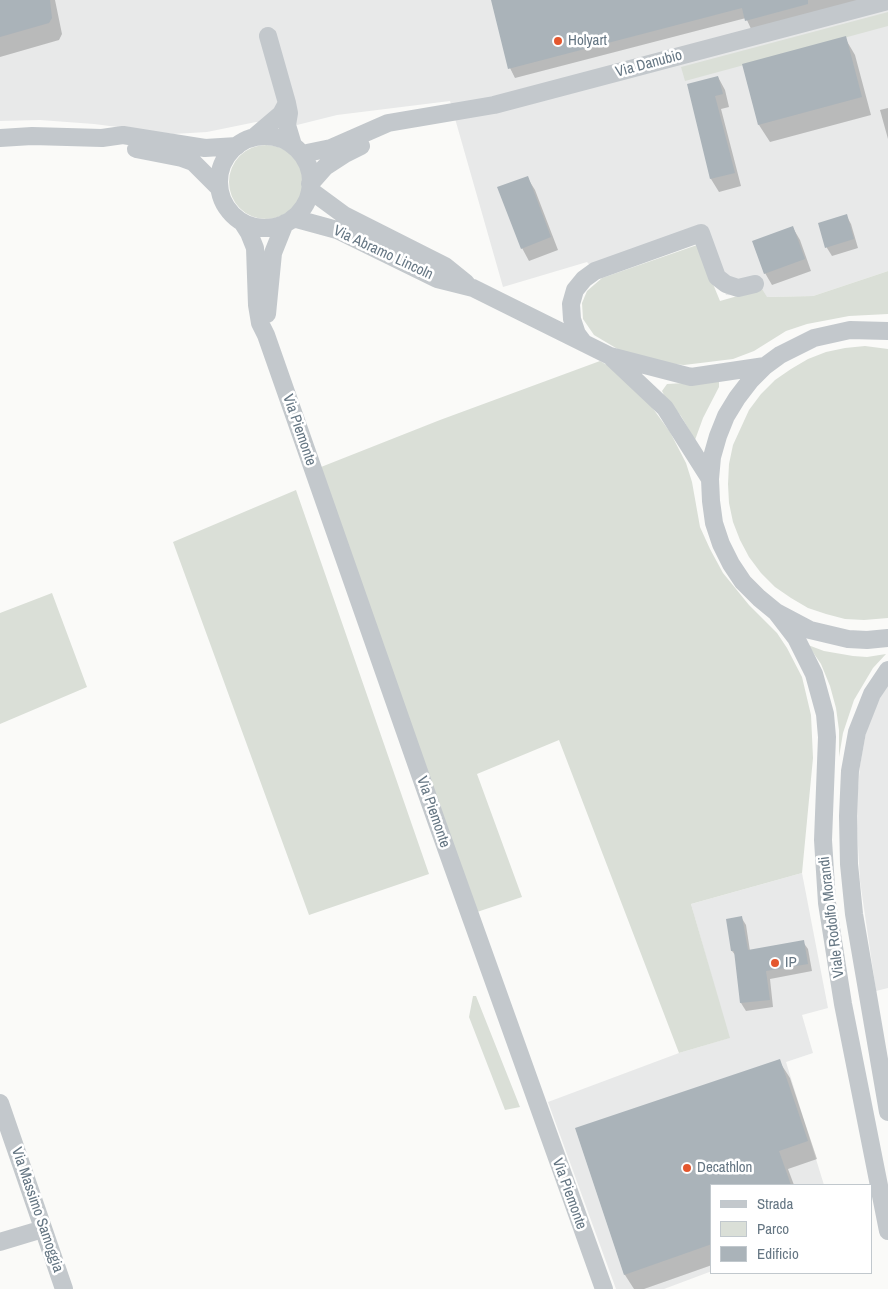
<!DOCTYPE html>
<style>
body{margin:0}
#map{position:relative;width:888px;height:1289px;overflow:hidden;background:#fafaf8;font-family:"Archivo Narrow",sans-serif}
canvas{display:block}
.legend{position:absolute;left:710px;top:1184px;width:162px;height:90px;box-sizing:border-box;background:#fff;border:1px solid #c1c8cd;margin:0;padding:6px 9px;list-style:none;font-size:15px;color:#657683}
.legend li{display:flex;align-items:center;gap:10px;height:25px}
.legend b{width:25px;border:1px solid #c1c8cd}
</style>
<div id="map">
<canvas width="888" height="1289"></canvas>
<ul class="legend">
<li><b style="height:6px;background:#c3c8cc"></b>Strada</li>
<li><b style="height:14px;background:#dadfd7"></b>Parco</li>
<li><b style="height:14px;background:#aab3b9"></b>Edificio</li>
</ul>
</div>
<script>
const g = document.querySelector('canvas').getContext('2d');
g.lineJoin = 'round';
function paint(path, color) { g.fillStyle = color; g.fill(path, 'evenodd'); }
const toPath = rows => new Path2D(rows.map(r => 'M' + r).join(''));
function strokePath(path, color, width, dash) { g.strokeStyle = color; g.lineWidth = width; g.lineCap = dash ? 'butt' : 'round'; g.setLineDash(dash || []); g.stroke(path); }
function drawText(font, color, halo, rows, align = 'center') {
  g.font = font + ' "Archivo Narrow",sans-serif'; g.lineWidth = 5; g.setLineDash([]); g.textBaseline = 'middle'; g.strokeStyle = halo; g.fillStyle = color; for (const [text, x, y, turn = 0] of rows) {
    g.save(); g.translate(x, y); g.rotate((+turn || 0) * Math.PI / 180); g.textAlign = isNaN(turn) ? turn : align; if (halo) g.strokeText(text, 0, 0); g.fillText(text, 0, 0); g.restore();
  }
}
paint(toPath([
 [0,0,888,0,888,271,813,296,767,297,726,295,701,233,595,271,587,262,503,287,450,101,337,115,297,125,280,125,256,122,207,132,173,134,94,124,40,120,0,121],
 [888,683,888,988,876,991,860,881,857,828,857,800,860,765,866,732,871,715],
 [802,873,828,1008,802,1015,813,1053,786,1062,824,1185,712,1185,712,1271,664,1289,616,1289,548,1102,679,1053,729,1038,691,904]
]), '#e8e9e9');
paint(toPath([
 [888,12,888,26,685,81,681,67],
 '229 182a37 37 0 1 1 74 0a37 37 0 1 1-74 0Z',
 [697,245,720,301,762,289,767,297,813,296,888,271,888,314,849,316,807,324,786,331,754,351,733,359,684,365,661,363,631,357,594,335,583,319,582,303,587,291,602,278],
 [865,346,888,349,888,618,864,620,845,619,826,614,808,608,791,598,775,587,761,573,749,557,740,540,733,522,729,503,728,484,729,464,733,445,749,410,761,394,775,380,791,369,808,359,826,352,845,348],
 [600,361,612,368,646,399,670,432,686,463,692,482,700,527,710,549,723,573,749,605,777,633,787,648,802,677,811,715,813,758,802,873,691,904,730,1038,679,1053,559,740,477,774,522,897,477,912,321,467,440,420],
 [719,381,719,387,703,418,695,440,681,416,665,397,662,391,667,384],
 [296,490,429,874,309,915,173,542],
 [52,593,87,687,0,724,0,613],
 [808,645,824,651,853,656,867,657,886,654,873,668,854,700,843,733,839,757,839,730,836,708,830,686,821,664],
 [473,996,476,996,520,1107,505,1110,469,1017]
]), '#dadfd7');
paint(toPath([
 [0,0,55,0,62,34,59,40,0,57],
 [492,0,865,0,752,31,746,18,515,78,510,68],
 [845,38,855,55,871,115,770,142,759,125,743,65],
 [718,77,725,90,729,107,721,109,741,186,719,192,711,179,688,85],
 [888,108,888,139,880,110],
 [527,177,535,190,558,250,529,261,522,248],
 [846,215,851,224,858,248,832,256,827,248,819,224],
 [793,228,800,240,811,271,772,285,765,273],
 [741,917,746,925,750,951,803,942,808,949,812,971,770,979,773,1007,746,1011,741,1003,736,956,732,951],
 [779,1061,790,1078,817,1159,788,1169,794,1185,712,1185,712,1265,644,1289,634,1289,625,1275,577,1129]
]), '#0003');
paint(toPath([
 [0,0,50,0,52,18,49,23,0,37],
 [491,0,808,0,808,4,745,21,742,8,508,69],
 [846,36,862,97,758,125,742,64],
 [718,76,723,94,715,96,735,173,710,179,687,84],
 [528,176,551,237,521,249,497,187],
 [847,214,854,239,825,248,818,223],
 [793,226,805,259,764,274,752,241],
 [742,916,748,950,804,940,808,964,766,971,770,1000,740,1003,734,951,731,951,726,919],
 [780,1059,808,1141,779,1151,791,1185,712,1185,712,1244,624,1275,575,1128]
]), '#aab3b9');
strokePath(toPath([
 [268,36,287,103,289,113,287,125,293,145],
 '219 182a46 46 0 1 1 92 0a46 46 0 1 1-92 0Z',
 [254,137,281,114,287,103],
 [0,138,32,136,102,138,123,135,205,148,237,146],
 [136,149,182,158,193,162,219,188],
 [302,154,331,148,388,123,494,105,888,1],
 [310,184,325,167,345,154,361,146],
 [310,190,344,215,445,266,466,283],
 [293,218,337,230,437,279,473,288,610,356,691,377,765,366],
 [242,222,249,233,255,248,257,305,260,323,266,335,436,820,604,1289],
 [267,314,273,253,285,223],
 [888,331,850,330,814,338,780,355,765,366,750,381,737,398,726,416,718,436,712,457,710,479,711,501,714,523,721,544,731,564,743,582,759,598,776,612,810,630,848,639,867,640,888,638],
 [583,342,577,334,572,319,571,304,575,290,584,279,595,271,701,233,717,277,726,284,738,288,755,284],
 [612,358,665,408,710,479],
 [776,612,796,638,814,674,825,714,827,737,823,840,827,903,843,1004,888,1231],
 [888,670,872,694,857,732,850,771,848,816,849,864,854,914,888,1112],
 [0,1103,64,1289],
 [0,1242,43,1229]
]), '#c3c8cc', 18);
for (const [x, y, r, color] of [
 [558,41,5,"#e4572e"],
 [775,963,5,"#e4572e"],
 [687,1168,5,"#e4572e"]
]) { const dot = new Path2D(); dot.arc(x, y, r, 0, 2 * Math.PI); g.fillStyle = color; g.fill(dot); strokePath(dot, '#fff', 2); }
drawText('15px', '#657683', '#fff', [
 ["Holyart",568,41],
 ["IP",785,963],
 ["Decathlon",697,1168]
], 'left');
drawText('15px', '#657683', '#fff', [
 ["Via Danubio",649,64,-15],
 ["Via Abramo Lincoln",383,253,25],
 ["Via Piemonte",299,430,71],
 ["Via Piemonte",433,812,71],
 ["Viale Rodolfo Morandi",832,917,-97],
 ["Via Piemonte",569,1194,70],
 ["Via Massimo Samoggia",37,1210,71]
]);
</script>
